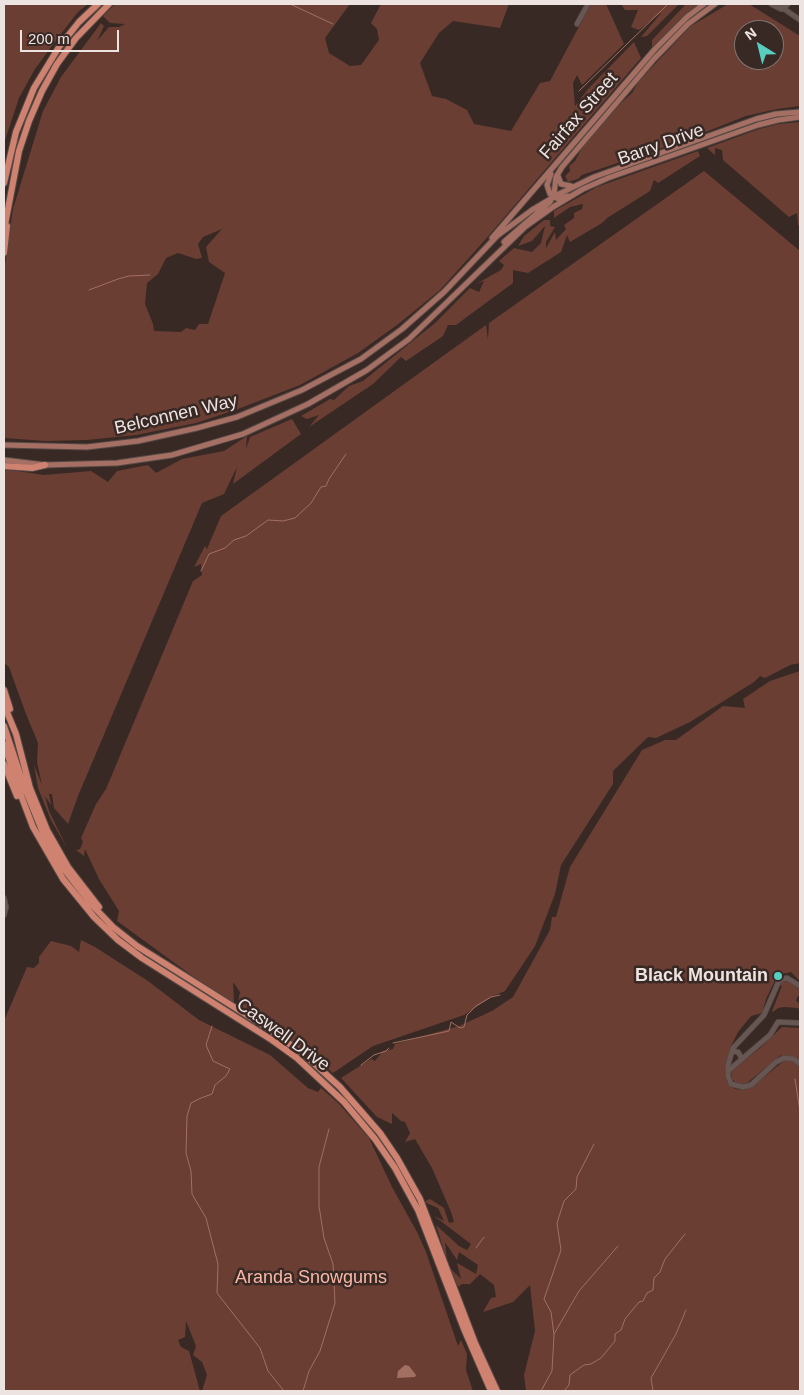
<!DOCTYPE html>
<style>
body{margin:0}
#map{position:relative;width:804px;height:1395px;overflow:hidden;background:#382925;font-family:Helvetica,sans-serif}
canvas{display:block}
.frame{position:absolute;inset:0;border:5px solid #ede3e0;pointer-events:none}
.north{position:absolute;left:734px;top:20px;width:50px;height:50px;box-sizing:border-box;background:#382925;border:1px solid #807370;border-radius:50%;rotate:324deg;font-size:14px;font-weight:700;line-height:20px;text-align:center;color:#ede3e0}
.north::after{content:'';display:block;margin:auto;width:18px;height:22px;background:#58cec0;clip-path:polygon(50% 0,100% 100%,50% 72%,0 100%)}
.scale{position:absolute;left:20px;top:30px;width:99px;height:22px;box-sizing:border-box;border:2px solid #ede3e0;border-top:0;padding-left:6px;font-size:15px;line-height:18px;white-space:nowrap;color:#ede3e0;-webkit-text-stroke:4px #382925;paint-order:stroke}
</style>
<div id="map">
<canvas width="804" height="1395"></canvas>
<div class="frame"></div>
<div class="north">N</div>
<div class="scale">200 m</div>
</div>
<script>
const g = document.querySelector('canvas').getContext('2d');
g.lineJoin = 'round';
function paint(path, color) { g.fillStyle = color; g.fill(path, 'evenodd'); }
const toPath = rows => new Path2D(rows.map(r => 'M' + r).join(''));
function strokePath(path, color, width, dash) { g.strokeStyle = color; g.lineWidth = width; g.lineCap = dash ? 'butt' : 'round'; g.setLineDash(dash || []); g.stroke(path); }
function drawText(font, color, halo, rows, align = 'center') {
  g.font = font + ' Helvetica,sans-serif'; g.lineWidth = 5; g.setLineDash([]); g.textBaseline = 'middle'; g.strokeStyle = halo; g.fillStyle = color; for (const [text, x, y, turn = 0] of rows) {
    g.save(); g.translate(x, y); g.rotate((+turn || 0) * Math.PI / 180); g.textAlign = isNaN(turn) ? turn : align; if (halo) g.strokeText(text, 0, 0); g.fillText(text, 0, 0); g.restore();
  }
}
paint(toPath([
 [4,4,88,4,78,12,57,39,35,69,19,98,4,143],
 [115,4,350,4,325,38,329,53,350,66,361,65,379,40,377,29,371,23,381,4,509,4,500,28,453,21,439,33,420,63,432,96,446,99,467,110,474,124,511,131,540,83,550,81,591,4,606,4,624,44,582,85,577,75,573,83,575,106,588,89,634,42,641,58,484,241,440,290,397,325,358,353,300,385,238,409,196,423,136,435,87,440,45,441,4,438,4,271,13,209,43,111,61,77,101,23,104,26,97,41,109,27,119,27,125,24,110,23,103,16],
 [222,229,206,247,209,262,225,273,208,324,199,324,195,330,186,328,181,332,154,331,153,324,145,304,147,283,158,274,166,258,178,253,196,259,202,258,198,244,203,237],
 [621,4,679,4,647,36,641,37,662,12,639,30,631,27,638,10,625,10],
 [686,4,700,4,683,17,652,47,652,40],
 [728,4,749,4,800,36,800,106,777,109,746,116,688,139,582,175,578,179,568,182,565,176,570,171,569,166,575,161,583,146,621,103,632,93,639,81,691,26],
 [744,30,774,30,774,60,744,60],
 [800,122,800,227,798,225,797,213,789,217,723,160,722,150,715,148,715,155,707,148,759,129,779,124],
 [698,151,700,156,658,183,654,180,650,191,607,218,602,223,570,242,567,235,561,252,528,273,513,270,513,283,456,325,448,325,443,336,406,361,401,357,373,384,309,427,319,415,307,419,301,416,330,399,334,400,349,386,363,381,435,323,470,288,479,292,484,281,476,284,501,270,504,265,499,261,514,248,532,252,541,243,545,226,532,241,518,246,524,236,544,220,550,220,550,226,555,227,546,242,546,248,555,232,556,240,566,229,564,225,574,218,574,213,582,209,583,204,570,207,554,218,554,211,597,187],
 [704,171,800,251,800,663,790,665,765,678,760,676,754,682,690,722,656,738,648,737,613,771,613,784,561,865,555,894,535,946,505,991,493,996,464,1015,373,1046,333,1073,315,1058,237,1006,240,992,233,982,234,1003,198,980,117,921,119,911,99,879,85,849,84,856,76,850,80,849,83,842,81,838,96,804,106,789,193,581,202,575,201,564,194,567,205,546,207,549,221,516,486,325,488,340,489,323],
 [292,419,301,434,233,484,237,467,224,494,202,503,78,796,68,824,54,808,52,794,49,794,51,805,45,796,49,811,67,848,51,820,38,788,34,765,42,785,37,762,38,743,26,714,9,667,4,663,4,469,44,475,91,471,108,482,117,471,148,465,156,473,182,459,224,451,247,436,246,449,250,437],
 [800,671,800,981,791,972,781,974,775,980,766,999,762,1013,751,1016,738,1032,731,1046,725,1072,727,1082,735,1089,744,1090,751,1087,784,1061,781,1055,747,1083,743,1084,736,1083,732,1079,731,1073,733,1070,760,1048,782,1027,800,1028,800,1391,526,1391,524,1375,535,1331,530,1285,513,1302,483,1312,491,1298,496,1297,494,1285,480,1274,470,1284,462,1284,458,1287,450,1268,461,1279,457,1263,476,1274,478,1265,459,1252,457,1260,445,1242,447,1260,436,1225,459,1246,467,1250,471,1244,434,1216,444,1221,438,1208,424,1202,430,1199,444,1208,449,1223,454,1222,451,1212,432,1168,415,1139,405,1142,410,1133,405,1122,401,1121,392,1113,392,1124,377,1117,341,1078,371,1059,375,1061,383,1051,393,1049,395,1044,459,1026,492,1011,513,997,550,930,552,917,556,917,570,867,642,750,665,740,676,740,723,706,745,708,743,699,770,681],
 [81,940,95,947,148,981,199,1020,270,1055,308,1088,318,1092,321,1088,339,1104,369,1138,392,1187,417,1232,426,1252,458,1346,461,1340,467,1354,466,1370,473,1391,202,1391,207,1375,202,1362,193,1355,196,1346,186,1321,185,1337,178,1340,181,1347,189,1351,200,1391,4,1391,4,1021,27,967,34,968,39,963,39,957,51,941,71,946,79,952],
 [790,981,800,990,800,996,798,996,796,1000,800,1005,800,1011,798,1008,784,1007,778,1008,773,1012,772,1011,782,986,779,985,782,982]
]), '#6b3e33');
paint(toPath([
 [405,1365,409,1366,416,1375,415,1377,397,1378,398,1371]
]), '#a36f62');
strokePath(toPath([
 [290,4,333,24],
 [579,91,668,4],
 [89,290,118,279,129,276,150,275],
 [201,571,209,554,225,548,234,540,246,536,268,520,283,521,295,518,311,503,321,487,326,486,329,479,346,454],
 [212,1026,206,1045,213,1061,230,1069,226,1076,215,1085,212,1094,201,1098,191,1103,187,1116,186,1153,191,1171,192,1194,206,1218,218,1264,217,1293,260,1348,268,1371,284,1391],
 [393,1043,449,1031,451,1022,460,1028,464,1027,467,1015,476,1006,491,997,500,995],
 [361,1065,374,1055,386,1051,389,1048],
 [795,1079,800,1111],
 [476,1248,484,1237],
 [554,1334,579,1291,618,1246],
 [303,1391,309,1371,320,1351,335,1303,333,1264,324,1238,319,1206,319,1167,329,1129],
 [541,1391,552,1371,554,1335,551,1312,544,1299,561,1250,557,1223,564,1201,576,1189,577,1177,594,1144],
 [564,1391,569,1385,570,1375,574,1372,584,1365,591,1364,601,1358,615,1341,615,1334,621,1330,625,1319,639,1302,643,1301,647,1293,653,1290,654,1278,660,1272,665,1259,685,1234],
 [653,1391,651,1378,676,1334,686,1310]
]), '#a36f62', 1);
const minor = toPath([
 [771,4,781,9],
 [777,4,800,20],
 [783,9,788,4],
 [577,24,588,4],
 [4,898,6,907,4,915],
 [800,986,787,978,780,980,778,983,764,1015,733,1048,728,1065,728,1076,731,1084,743,1087,751,1085,776,1062,784,1058,794,1059,800,1064],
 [732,1051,738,1052,742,1059],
 [728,1071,770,1035,778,1022,800,1023]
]);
const major = toPath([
 [551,174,547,185,550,194,558,199,568,196],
 [558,176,561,184,571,186],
 [492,238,655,49,687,17,704,4],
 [504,242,550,202,554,194,556,177,562,167,654,59,688,24,715,4],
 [4,445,87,447,138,441,197,428,237,417,302,390,361,359,402,329,444,292,497,236,532,210,559,194,594,177,756,119,776,114,800,112],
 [4,460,45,465,117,463,172,455,243,434,308,404,367,370,409,339,525,227,553,207,583,189,608,178,758,125,778,120,800,117]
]);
const highway = toPath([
 [4,183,16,132,34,88,59,47,79,22,98,4],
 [4,230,19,151,29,121,42,91,57,64,76,38,109,4],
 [4,253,7,226],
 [4,466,32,468,45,465],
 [4,690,10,709],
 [4,705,16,734,30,788,47,830,68,867,99,907],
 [4,726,24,786,44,835,63,868,91,904,113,927,137,946,269,1029,306,1056,340,1087,380,1133,397,1158,420,1199,475,1343,497,1391],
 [4,744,22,798,33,827,63,879,94,917,118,940,142,958,272,1040,297,1058,344,1102,375,1139,395,1168,418,1210,464,1329,491,1391],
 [4,764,17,796]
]);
strokePath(minor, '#554845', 6);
strokePath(major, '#554845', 7);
strokePath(highway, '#554845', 8);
strokePath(minor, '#685652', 4.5);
strokePath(major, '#a57063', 5);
strokePath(highway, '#ce826f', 6);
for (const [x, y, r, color] of [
 [778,976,5,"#58cec0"]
]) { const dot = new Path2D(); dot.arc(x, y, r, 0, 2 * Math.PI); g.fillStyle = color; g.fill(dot); strokePath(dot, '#382925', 2); }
drawText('18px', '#ede3e0', '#382925', [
 ["Fairfax Street",579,116,-49],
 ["Barry Drive",661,145,-20],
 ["Belconnen Way",176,415,-13],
 ["Caswell Drive",283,1035,36]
]);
drawText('bold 18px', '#ede3e0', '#382925', [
 ["Black Mountain",768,976]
], 'right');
drawText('18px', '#f9b8a7', '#382925', [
 ["Aranda Snowgums",311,1278]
]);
</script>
